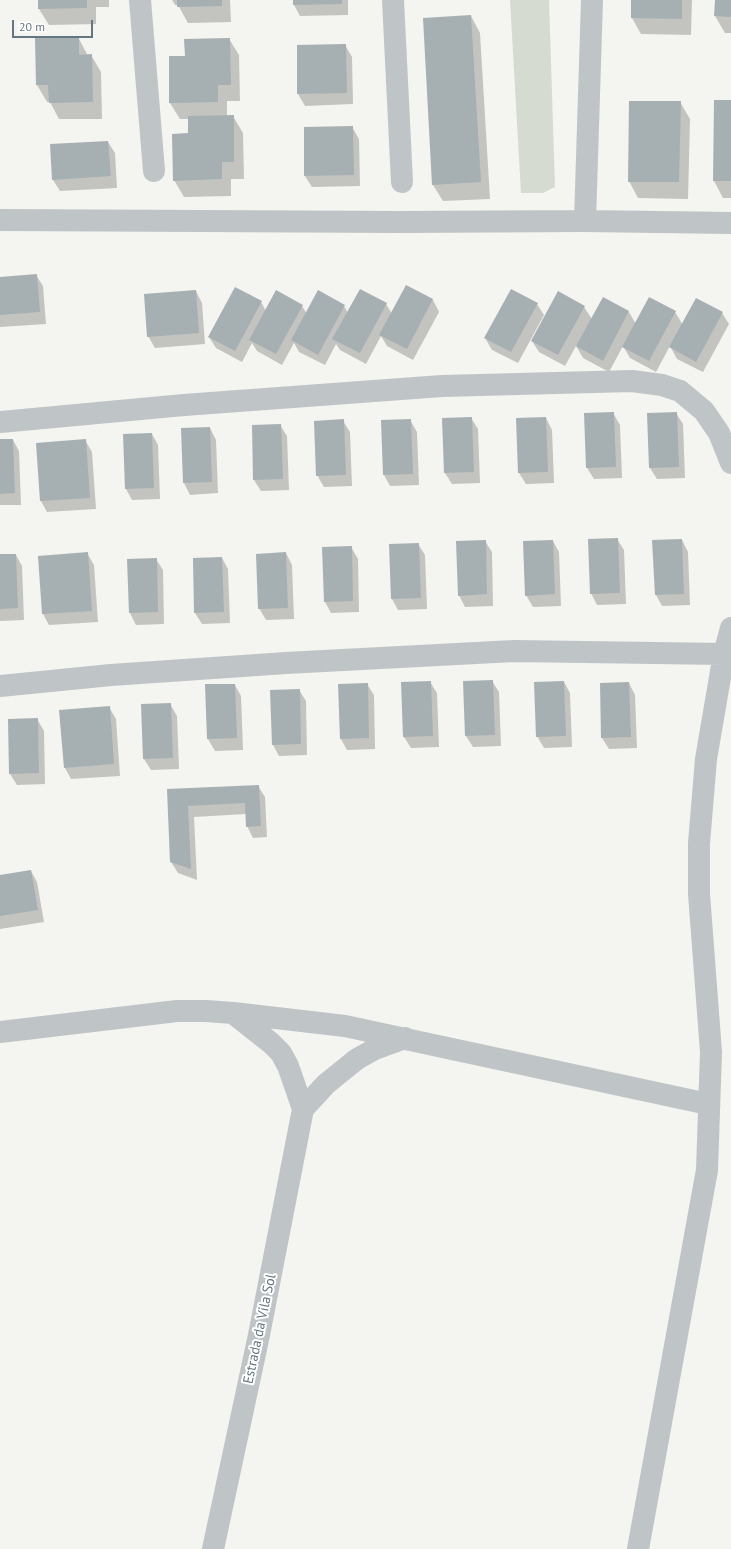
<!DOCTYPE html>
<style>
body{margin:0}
#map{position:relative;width:731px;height:1549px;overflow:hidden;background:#f4f4f0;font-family:"PT Sans",sans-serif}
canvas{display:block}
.scale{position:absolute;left:12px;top:20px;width:81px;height:18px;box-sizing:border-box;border:2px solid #647680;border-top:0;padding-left:5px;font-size:12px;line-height:14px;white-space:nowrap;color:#647680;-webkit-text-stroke:3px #fff;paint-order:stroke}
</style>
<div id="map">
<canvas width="731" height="1549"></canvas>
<div class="scale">20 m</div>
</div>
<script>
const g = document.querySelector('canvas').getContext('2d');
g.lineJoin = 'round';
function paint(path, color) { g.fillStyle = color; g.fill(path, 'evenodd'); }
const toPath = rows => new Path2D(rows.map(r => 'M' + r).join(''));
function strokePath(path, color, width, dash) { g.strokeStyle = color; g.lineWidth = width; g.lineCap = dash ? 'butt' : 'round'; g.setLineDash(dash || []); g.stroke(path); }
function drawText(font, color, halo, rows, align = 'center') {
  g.font = font + ' "PT Sans",sans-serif'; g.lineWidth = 4; g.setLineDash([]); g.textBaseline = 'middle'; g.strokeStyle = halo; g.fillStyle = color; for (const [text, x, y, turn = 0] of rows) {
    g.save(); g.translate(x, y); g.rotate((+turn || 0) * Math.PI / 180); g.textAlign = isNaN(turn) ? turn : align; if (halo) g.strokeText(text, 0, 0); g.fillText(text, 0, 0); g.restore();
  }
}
paint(toPath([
 [510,0,549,0,555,187,543,193,521,193]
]), '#d5dbd1');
paint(toPath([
 [39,0,109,0,109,7,96,7,96,24,49,25,39,9],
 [172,0,230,0,231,22,188,23,178,5,175,5],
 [294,0,348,0,348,15,300,16,294,5],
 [632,0,692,0,691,35,641,34,632,18],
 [716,0,731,0,731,33,725,33,715,16],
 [471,16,480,33,490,199,443,201,433,185],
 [78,37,88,56,91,55,101,72,102,119,59,119,50,102,47,102,37,85],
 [229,39,239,55,240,101,227,101,227,116,233,116,243,133,244,179,231,179,231,196,184,197,174,180,189,134,189,119,180,119,170,103,186,57],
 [345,45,352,57,353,104,305,106,298,94,298,46],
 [731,101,731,198,723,198,714,181],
 [680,102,690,119,688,199,638,198,629,181],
 [352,127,359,139,360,186,312,187,305,176],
 [108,142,115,153,117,188,60,191,53,180],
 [36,275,43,286,46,324,0,327,0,278],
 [407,286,433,300,439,312,413,360,387,346,381,336,366,364,340,350,336,344,325,365,299,352,294,343,282,365,257,351,252,343,242,362,216,348,209,337,261,302,266,311,302,306,307,314,344,306,348,313,386,304,392,314],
 [196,291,202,303,205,344,155,348,148,336],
 [537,304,544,315,518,363,492,350,485,338],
 [584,307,592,319,629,312,636,324,675,312,683,325,722,313,729,324,703,372,677,359,670,346,656,372,630,358,623,346,609,372,583,358,576,346,565,366,539,352,532,341],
 [613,413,620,425,622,478,594,479,587,468],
 [676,413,683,424,685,478,657,479,650,468],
 [471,418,478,429,480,483,452,484,445,473],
 [546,418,552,430,554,483,526,484,519,473],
 [410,420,417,432,419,485,390,486,384,475],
 [343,421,350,432,352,486,324,487,317,475],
 [280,425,287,436,289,490,261,491,254,480],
 [210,428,216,440,218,493,190,495,184,483,182,429],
 [152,434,158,445,160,499,132,500,126,489],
 [0,440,13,440,19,451,21,505,0,505],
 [85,440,92,452,96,509,47,512,41,501],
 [617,539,624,550,626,604,597,605,591,593],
 [682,540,688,552,690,605,662,606,656,595,654,541],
 [485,541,492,552,493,606,465,607,459,595],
 [553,541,559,552,561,606,533,607,526,595],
 [418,544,425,555,427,609,398,610,392,599],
 [351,547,358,559,359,612,331,613,325,602],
 [87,553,94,565,98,622,49,625,43,614],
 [286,553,292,565,294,619,266,620,259,608],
 [0,555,16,555,22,566,24,620,0,621],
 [222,558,228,569,230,623,202,624,195,613],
 [156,559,163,570,164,624,136,625,130,613,128,560],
 [492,681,499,692,501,746,473,747,466,736],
 [430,682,437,693,439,747,411,748,404,737],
 [564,682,570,693,572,747,544,748,537,736],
 [629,683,635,695,637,748,609,749,602,738],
 [367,684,374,695,375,749,347,750,341,739],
 [206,685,235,685,241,696,243,750,215,751,208,739],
 [299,690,306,701,307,755,279,756,273,745],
 [170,704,177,716,179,769,151,770,144,759],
 [109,707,116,719,120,776,71,779,65,768],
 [37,719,44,731,45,784,17,785,10,774,9,720],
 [258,786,265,797,267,837,253,838,247,826,246,814,194,817,197,880,178,873,171,862,168,790],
 [31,871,37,882,44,922,0,929,0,876]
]), '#0003');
paint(toPath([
 [38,0,87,0,87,8,38,9],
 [177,0,222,0,222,6,177,7],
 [293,0,342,0,342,4,293,5],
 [631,0,682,0,682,19,631,18],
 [715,0,731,0,731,17,714,16],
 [471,15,481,182,432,185,423,18],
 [79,36,79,55,92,54,93,102,49,103,48,85,36,85,35,37],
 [230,38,231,85,218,85,218,102,169,103,169,56,185,56,184,39],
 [346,44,347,93,297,94,297,45],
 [714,100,731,100,731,181,713,181],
 [629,101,681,101,679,182,628,182],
 [234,115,234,162,222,162,222,179,173,181,172,134,188,133,188,116],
 [353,126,354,175,304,176,304,127],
 [108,141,111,176,52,180,50,144],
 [37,274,40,312,0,315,0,277],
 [406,285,433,299,407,349,379,335],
 [235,287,262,301,235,351,208,337],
 [360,289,387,303,360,353,332,339],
 [511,289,538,303,511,352,484,338],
 [196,290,199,333,147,337,144,294],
 [276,290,303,305,276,354,249,340],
 [318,290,345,305,318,355,291,340],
 [558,291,585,306,558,355,531,341],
 [603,297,629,311,603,361,576,346],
 [649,297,676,311,649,361,622,347],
 [696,298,723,312,696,362,669,347],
 [614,412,616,467,586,468,584,413],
 [677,412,679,467,649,468,647,413],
 [472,417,474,472,444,473,442,418],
 [546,417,548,472,518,473,516,418],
 [344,419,346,475,316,476,314,421],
 [411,419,413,474,383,475,381,420],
 [281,424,283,479,253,480,252,425],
 [210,427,212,482,183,483,181,428],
 [152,433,154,488,125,489,123,434],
 [0,439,13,439,15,493,0,494],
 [86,439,90,498,40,501,36,443],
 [618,538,620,593,590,594,588,539],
 [682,539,684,594,655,595,652,540],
 [486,540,487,594,458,596,456,541],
 [553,540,555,594,525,596,523,541],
 [419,543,421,598,391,599,389,544],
 [352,546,353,601,324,602,322,547],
 [88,552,92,611,42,614,38,556],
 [286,552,288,608,258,609,256,554],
 [0,554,16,554,18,608,0,609],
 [222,557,224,612,194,613,193,558],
 [157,558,158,612,129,613,127,559],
 [493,680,495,735,465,736,463,681],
 [431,681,433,736,403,737,401,682],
 [564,681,566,736,536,737,534,682],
 [629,682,631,737,601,738,600,683],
 [368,683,369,738,340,739,338,684],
 [205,684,235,684,237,738,207,739],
 [300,689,301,744,272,745,270,690],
 [171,703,173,758,143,759,141,704],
 [110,706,114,764,64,768,59,710],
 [38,718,39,773,9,774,8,719],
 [259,785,261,826,246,827,245,803,188,806,191,869,170,862,167,789],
 [31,870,38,910,0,916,0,875]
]), '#a6afb2');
strokePath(toPath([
 [140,0,154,171],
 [393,0,402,182],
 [0,220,399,222,585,221,731,223],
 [585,221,592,0],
 [0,422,184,405,442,386,632,381,662,385,680,391,704,411,719,433,731,463],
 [0,686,111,675,286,663,514,651,724,654],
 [233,1013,271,1043,281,1053,288,1066,303,1109],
 [0,1032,177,1011,206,1011,233,1013,345,1026,708,1104],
 [213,1549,259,1335,303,1109,326,1084,357,1059,375,1049,405,1038],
 [638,1549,707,1170,711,1052,699,894,699,843,706,759,724,654,731,628]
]), '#bfc4c6', 22);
drawText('14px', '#647680', '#fff', [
 ["Estrada da Vila Sol",260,1329,-78]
]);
</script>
